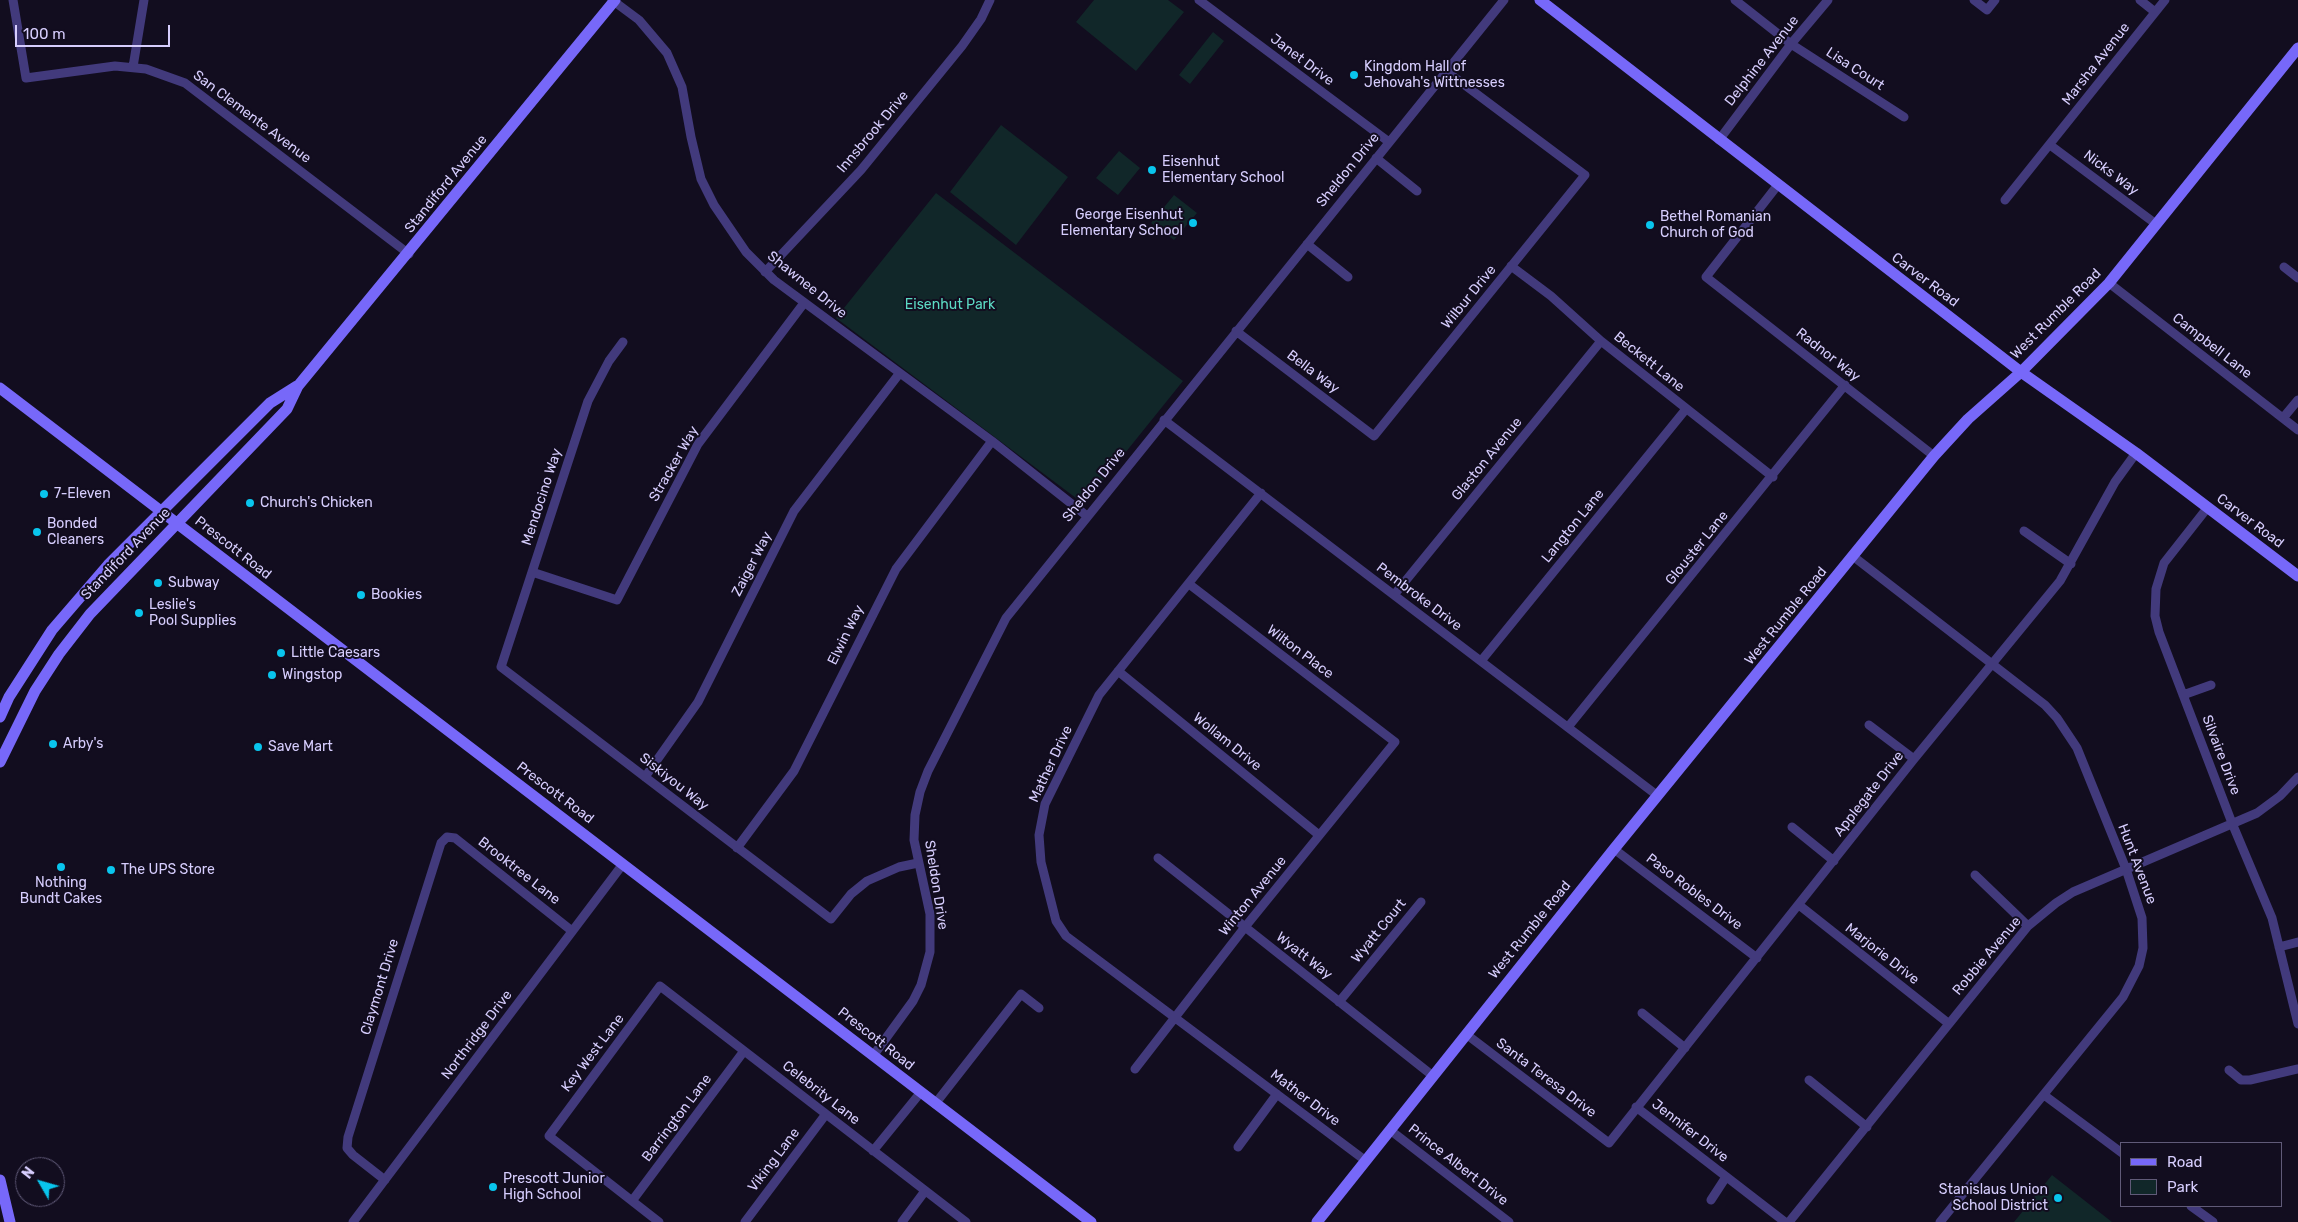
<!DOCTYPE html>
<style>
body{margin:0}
#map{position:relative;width:2298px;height:1222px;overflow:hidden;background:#120d1f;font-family:Rubik,sans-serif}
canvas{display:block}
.legend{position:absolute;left:2120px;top:1142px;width:162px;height:65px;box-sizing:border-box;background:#120d1f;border:1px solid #605a78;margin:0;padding:6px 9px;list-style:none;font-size:15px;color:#d6cdfd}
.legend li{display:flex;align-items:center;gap:10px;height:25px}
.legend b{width:25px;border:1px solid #605a78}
.north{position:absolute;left:15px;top:1157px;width:50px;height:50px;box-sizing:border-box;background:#120d1f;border:1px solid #605a78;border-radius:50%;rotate:308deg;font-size:14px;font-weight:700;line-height:20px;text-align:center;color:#d6cdfd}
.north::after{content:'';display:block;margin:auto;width:18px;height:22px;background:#09c5ed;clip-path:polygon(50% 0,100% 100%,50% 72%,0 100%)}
.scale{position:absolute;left:15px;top:25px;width:155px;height:22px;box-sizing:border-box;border:2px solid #d6cdfd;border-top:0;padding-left:6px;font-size:15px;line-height:18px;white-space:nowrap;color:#d6cdfd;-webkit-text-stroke:4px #120d1f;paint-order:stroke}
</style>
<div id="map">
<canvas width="2298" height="1222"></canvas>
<ul class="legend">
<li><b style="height:6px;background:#7768f9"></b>Road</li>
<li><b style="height:14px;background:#112729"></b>Park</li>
</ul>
<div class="north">N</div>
<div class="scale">100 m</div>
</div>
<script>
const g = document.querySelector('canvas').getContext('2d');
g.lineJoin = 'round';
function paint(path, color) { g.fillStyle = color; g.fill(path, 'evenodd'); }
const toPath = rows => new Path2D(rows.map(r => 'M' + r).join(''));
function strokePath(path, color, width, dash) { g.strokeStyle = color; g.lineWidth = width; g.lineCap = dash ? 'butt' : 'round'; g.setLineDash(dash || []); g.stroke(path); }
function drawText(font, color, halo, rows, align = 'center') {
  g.font = font + ' Rubik,sans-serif'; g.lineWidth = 4; g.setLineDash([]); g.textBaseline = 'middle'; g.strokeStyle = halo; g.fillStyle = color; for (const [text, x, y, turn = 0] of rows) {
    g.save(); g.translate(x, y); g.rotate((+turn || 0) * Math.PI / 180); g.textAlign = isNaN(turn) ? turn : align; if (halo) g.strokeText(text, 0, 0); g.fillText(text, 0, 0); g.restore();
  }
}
paint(toPath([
 [1094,0,1168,0,1184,12,1136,71,1076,22],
 [1213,32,1224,41,1190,84,1179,75],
 [1001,125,1068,177,1016,245,950,192],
 [1119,151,1140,168,1118,195,1096,178],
 [936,193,1183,381,1084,504,836,318],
 [1174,195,1197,213,1174,240,1151,223],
 [2052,1175,2112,1222,2014,1222]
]), '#112729');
strokePath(toPath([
 [13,0,26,78,115,66,146,69,185,83,409,254],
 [612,0,639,20,667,53,682,87,691,137,701,179,714,205,746,252,774,280,992,441,1087,516],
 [1199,0,1389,142],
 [1735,0,1791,44,1904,117],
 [1974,0,1987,10,1995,0],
 [2140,0,2155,12],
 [133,67,144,0],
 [1719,140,1791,44,1828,0],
 [2050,145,2156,224],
 [1376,158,1417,191],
 [1777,186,1706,277,1934,456],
 [2005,200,2165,0],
 [1307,244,1348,277],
 [1511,266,1551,296,1601,341,1773,477],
 [2284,267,2298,278],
 [765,272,861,170,962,46,981,19,990,0],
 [2109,283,2298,430],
 [1236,331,1374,436,1585,175,1446,71],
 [623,342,609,361,588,401,501,667,831,919,851,894,867,881,899,867,918,863],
 [2283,418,2298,400],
 [1164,420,1658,796],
 [1261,493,1099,695,1045,804,1039,835,1041,862,1056,921,1066,936,1366,1161],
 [2208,507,2164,563,2156,589,2155,616,2159,632,2232,823,2272,918,2298,1024],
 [2024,531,2071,564],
 [1854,557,2045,705,2057,718,2077,748,2126,869,2142,918,2143,948,2139,966,2123,997,1940,1222],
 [532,572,617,600,698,444,804,303],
 [1394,595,1601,341],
 [1481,661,1686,409],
 [1118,671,1319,835],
 [2183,695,2211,685],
 [1869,725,1914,759],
 [1568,727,1845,385],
 [645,777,698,702,794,511,899,374],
 [1792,827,1834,861],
 [737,848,794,771,896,569,992,441],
 [1614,849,1757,958],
 [1158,858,1433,1076],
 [1975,875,2028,926],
 [1799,905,1948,1023],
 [2279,947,2298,942],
 [1339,1002,1421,902],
 [1642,1013,1685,1048],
 [1466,1034,1609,1143,1914,759,2060,581,2115,482,2136,453],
 [873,1056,913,1001,921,985,930,952,930,914,914,840,915,815,920,792,928,771,1006,618,1504,0],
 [1135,1069,1245,927,1395,742,1189,584],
 [2229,1070,2241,1080,2250,1080,2298,1069],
 [1809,1080,1867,1127],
 [2044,1095,2122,1153],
 [935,1104,1021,994,1039,1008],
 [1636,1107,1785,1222],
 [1390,1130,1509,1222],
 [1238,1147,1277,1094],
 [873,1151,921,1092],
 [385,1180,353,1155,347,1148,348,1137,441,843,447,837,455,838,572,931],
 [1711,1200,1726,1177],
 [632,1201,744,1051],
 [2191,1206,2213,1222],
 [353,1222,623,864],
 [659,1222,549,1136,660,986,966,1222],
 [745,1222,826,1114],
 [902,1222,925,1191],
 [1789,1222,2028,926,2056,903,2073,892,2257,813,2280,796,2298,777]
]), '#423a7c', 9);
strokePath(toPath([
 [1540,0,2021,372,2136,453,2298,576],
 [0,388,1091,1222],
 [0,717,9,697,52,630,108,565,270,403,297,386],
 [0,762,35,691,59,654,90,614,287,409,298,386,615,0],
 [0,1180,10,1222],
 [1317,1222,1614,849,1934,456,1968,419,2021,372,2109,283,2298,48]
]), '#7768f9', 11);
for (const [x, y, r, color] of [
 [1354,75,5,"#09c5ed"],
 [1152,170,5,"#09c5ed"],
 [1193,223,5,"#09c5ed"],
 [1650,225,5,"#09c5ed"],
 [44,494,5,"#09c5ed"],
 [250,503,5,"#09c5ed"],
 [37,532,5,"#09c5ed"],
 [158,583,5,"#09c5ed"],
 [361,595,5,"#09c5ed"],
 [139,613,5,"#09c5ed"],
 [281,653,5,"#09c5ed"],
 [272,675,5,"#09c5ed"],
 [53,744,5,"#09c5ed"],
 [258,747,5,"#09c5ed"],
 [61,867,5,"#09c5ed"],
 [111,870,5,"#09c5ed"],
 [493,1187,5,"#09c5ed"],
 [2058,1198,5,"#09c5ed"]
]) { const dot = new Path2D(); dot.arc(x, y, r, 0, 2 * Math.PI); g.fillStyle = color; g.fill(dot); strokePath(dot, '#120d1f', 2); }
drawText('14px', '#d6cdfd', '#120d1f', [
 ["Janet Drive",1302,60,37],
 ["Delphine Avenue",1762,61,-52],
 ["Marsha Avenue",2096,64,-52],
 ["Lisa Court",1855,69,33],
 ["San Clemente Avenue",252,117,37],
 ["Innsbrook Drive",873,132,-50],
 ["Sheldon Drive",1348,170,-51],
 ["Nicks Way",2111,173,37],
 ["Standiford Avenue",446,184,-51],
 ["Carver Road",1925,280,37],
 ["Shawnee Drive",807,285,39],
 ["Wilbur Drive",1469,297,-51],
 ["West Rumble Road",2056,314,-45],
 ["Campbell Lane",2212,346,38],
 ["Radnor Way",1828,355,38],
 ["Beckett Lane",1649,362,39],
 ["Bella Way",1313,372,37],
 ["Glaston Avenue",1487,459,-51],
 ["Stracker Way",674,464,-60],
 ["Sheldon Drive",1094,485,-51],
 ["Mendocino Way",542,497,-72],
 ["Carver Road",2250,521,37],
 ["Langton Lane",1573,526,-51],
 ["Prescott Road",233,548,38],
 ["Glouster Lane",1697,548,-51],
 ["Standiford Avenue",126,554,-46],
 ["Zaiger Way",752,564,-63],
 ["Pembroke Drive",1419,597,37],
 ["West Rumble Road",1786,616,-51],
 ["Elwin Way",846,635,-64],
 ["Wilton Place",1300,652,37],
 ["Wollam Drive",1227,742,39],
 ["Silvaire Drive",2221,755,69],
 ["Mather Drive",1051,764,-65],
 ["Siskiyou Way",674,782,38],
 ["Prescott Road",555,793,37],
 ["Applegate Drive",1869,794,-52],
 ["Hunt Avenue",2137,864,69],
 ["Brooktree Lane",519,871,38],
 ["Sheldon Drive",936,885,81],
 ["Paso Robles Drive",1694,892,37],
 ["Winton Avenue",1253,896,-51],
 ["West Rumble Road",1530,930,-51],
 ["Wyatt Court",1379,931,-51],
 ["Marjorie Drive",1882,954,38],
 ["Wyatt Way",1304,956,38],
 ["Robbie Avenue",1987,956,-50],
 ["Claymont Drive",380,987,-73],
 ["Northridge Drive",477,1035,-53],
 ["Prescott Road",876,1039,38],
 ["Key West Lane",593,1053,-53],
 ["Santa Teresa Drive",1546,1078,37],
 ["Celebrity Lane",821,1093,38],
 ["Mather Drive",1305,1098,37],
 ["Barrington Lane",677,1118,-53],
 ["Jennifer Drive",1690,1131,38],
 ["Viking Lane",774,1160,-53],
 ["Prince Albert Drive",1458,1165,38]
]);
drawText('14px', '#d6cdfd', '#120d1f', [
 ["Kingdom Hall of",1364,67],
 ["Jehovah's Wittnesses",1364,83],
 ["Eisenhut",1162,162],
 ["Elementary School",1162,178],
 ["George Eisenhut",1183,215,"right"],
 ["Elementary School",1183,231,"right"],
 ["Bethel Romanian",1660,217],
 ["Church of God",1660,233],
 ["7-Eleven",54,494],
 ["Church's Chicken",260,503],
 ["Bonded",47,524],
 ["Cleaners",47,540],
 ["Subway",168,583],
 ["Bookies",371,595],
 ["Leslie's",149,605],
 ["Pool Supplies",149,621],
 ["Little Caesars",291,653],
 ["Wingstop",282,675],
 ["Arby's",63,744],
 ["Save Mart",268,747],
 ["The UPS Store",121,870],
 ["Nothing",61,883,"center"],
 ["Bundt Cakes",61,899,"center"],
 ["Prescott Junior",503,1179],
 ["High School",503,1195],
 ["Stanislaus Union",2048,1190,"right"],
 ["School District",2048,1206,"right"]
], 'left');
drawText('14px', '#5cdac4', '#120d1f', [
 ["Eisenhut Park",950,305]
]);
</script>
